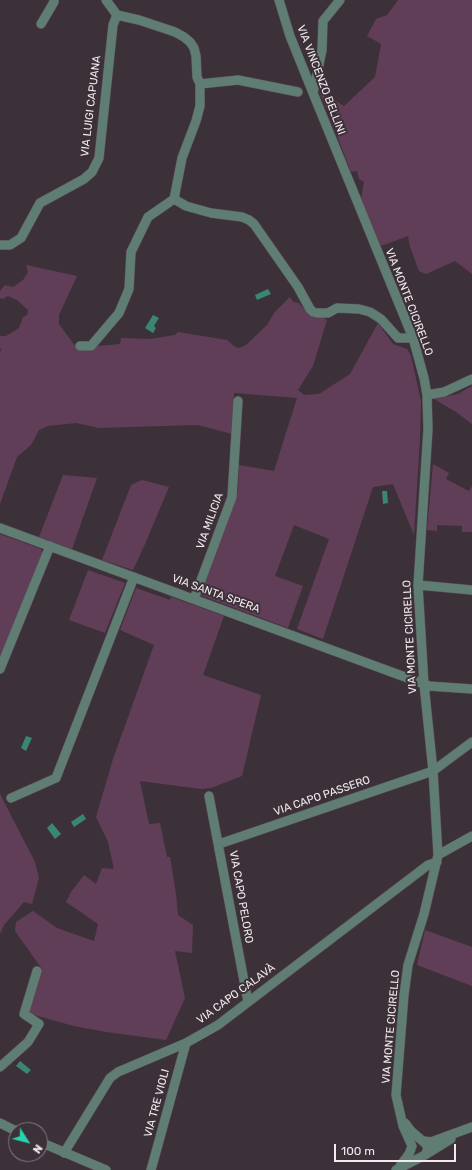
<!DOCTYPE html>
<meta charset="utf-8">
<style>
body{margin:0}
#map{position:relative;width:472px;height:1170px;overflow:hidden;background:#3d3139;font-family:Rubik,sans-serif}
canvas{display:block}
.north{position:absolute;left:8px;top:1122px;width:40px;height:40px;box-sizing:border-box;background:#3d3139;border:1px solid #857b82;border-radius:50%;rotate:126deg;font-size:11px;font-weight:700;line-height:16px;text-align:center;color:#f2eaef}
.north::after{content:'';display:block;margin:auto;width:14px;height:18px;background:#25d5ae;clip-path:polygon(50% 0,100% 100%,50% 72%,0 100%)}
.scale{position:absolute;left:334px;top:1144px;width:122px;height:18px;box-sizing:border-box;border:2px solid #f2eaef;border-top:0;padding-left:5px;font-size:12px;line-height:14px;white-space:nowrap;color:#f2eaef;-webkit-text-stroke:3px #3d3139;paint-order:stroke}
</style>
<div id="map">
<canvas width="472" height="1170"></canvas>
<div class="north">N</div>
<div class="scale">100 m</div>
</div>
<script>
const g = document.querySelector('canvas').getContext('2d');
g.lineJoin = 'round';
function paint(path, color) { g.fillStyle = color; g.fill(path, 'evenodd'); }
const toPath = rows => new Path2D(rows.map(r => 'M' + r).join(''));
function strokePath(path, color, width, dash) { g.strokeStyle = color; g.lineWidth = width; g.lineCap = dash ? 'butt' : 'round'; g.setLineDash(dash || []); g.stroke(path); }
function drawText(font, color, halo, rows, align = 'center') {
  g.font = font + ' Rubik,sans-serif'; g.lineWidth = 4; g.setLineDash([]); g.textBaseline = 'middle'; g.strokeStyle = halo; g.fillStyle = color; for (const [text, x, y, turn = 0] of rows) {
    g.save(); g.translate(x, y); g.rotate((+turn || 0) * Math.PI / 180); g.textAlign = isNaN(turn) ? turn : align; if (halo) g.strokeText(text, 0, 0); g.fillText(text, 0, 0); g.restore();
  }
}
paint(toPath([
 [398,0,472,0,472,274,455,261,426,274,419,271,410,247,408,236,381,246,361,198,364,182,359,179,357,171,351,172,330,117,336,117,336,111,326,108,319,91,344,106,375,77,381,44,367,36,376,19,387,15],
 [26,265,77,276,59,315,59,324,78,350,90,351,98,346,120,344,121,338,150,339,175,335,178,332,227,340,234,346,238,348,242,347,246,345,267,325,274,313,290,297,293,302,299,303,310,316,323,317,327,320,313,366,298,390,304,395,319,394,350,374,378,323,393,344,407,349,411,356,421,401,420,438,414,535,393,484,373,487,323,639,297,629,329,539,294,525,275,576,303,586,288,628,200,595,236,499,238,489,239,465,274,471,297,398,234,393,232,434,198,425,99,428,76,423,48,426,39,430,31,445,17,457,0,504,0,353,1,348,0,348,0,336,6,336,19,328,23,317,27,315,28,310,17,300,8,296,3,299,0,298,0,291,5,285,13,287,23,280,28,272],
 [472,386,472,424,456,412,434,399,458,394],
 [433,464,449,473,446,479,469,491,472,486,472,532,462,532,462,526,437,525,437,531,427,530],
 [63,475,97,478,72,549,39,537],
 [142,480,169,487,145,544,133,570,102,560,131,485],
 [0,534,41,549,42,554,0,659],
 [88,570,125,583,105,633,69,620],
 [136,588,170,600,171,597,224,616,203,675,261,695,242,776,211,788,201,789,140,781,149,824,160,823,167,857,170,857,176,894,178,915,193,925,192,953,175,951,185,998,166,1040,106,1032,74,1026,27,1013,42,969,15,931,16,922,33,911,57,928,94,941,98,924,66,902,71,892,84,875,96,884,102,868,114,869,108,842,96,817,113,759,154,645,120,630],
 [0,794,35,862,39,878,32,904,24,902,4,925,0,934],
 [425,930,472,947,472,986,417,965]
]), '#613e57');
paint(toPath([
 [268,289,271,294,257,300,255,295],
 [153,315,159,318,154,326,156,328,153,333,145,328],
 [382,491,387,491,388,503,383,504],
 [26,736,32,738,26,751,21,748],
 [83,814,86,819,74,827,71,822],
 [52,823,61,834,55,839,47,828],
 [20,1061,31,1070,27,1074,16,1066]
]), '#398671');
const minor = toPath([
 [106,0,117,15,139,20,175,32,184,37,190,42,194,48,196,56,197,77,200,84],
 [279,0,290,36,313,93,413,338,424,378,427,395,428,429,418,585,424,684,433,771,438,855,424,914,408,965,404,995,396,1095,403,1126,412,1146],
 [41,24,54,2,54,0],
 [313,93,322,50,323,21,340,0],
 [174,199,186,206,211,213,242,217,249,220,254,224,298,287,310,309,313,312,317,313,328,313,337,308,359,309,370,312,381,319,398,338,413,338],
 [0,245,10,245,21,238,40,203,84,179,92,172,99,158,113,25,117,15],
 [80,346,91,346,119,313,129,289,131,252,148,217,174,199,182,158,196,121,200,106,200,84,238,80,298,92],
 [427,395,444,392,472,379],
 [0,528,424,684,429,686,472,689],
 [418,585,472,590],
 [194,599,232,497,238,401],
 [0,669,50,546],
 [209,796,248,1002],
 [11,798,56,778,134,577],
 [219,844,433,771,472,742],
 [438,855,472,836],
 [0,1067,28,1042,39,1024,24,1014,37,971],
 [0,1123,16,1131],
 [424,1141,431,1142,472,1127],
 [40,1142,106,1170],
 [64,1153,110,1078,118,1072,186,1043,218,1025,428,865,437,862],
 [425,1155,451,1139],
 [400,1166,409,1154,411,1149],
 [151,1170,186,1043],
 [396,1170,425,1155,428,1149,426,1144,411,1131,405,1123]
]);
strokePath(minor, '#5a4f56', 10);
strokePath(minor, '#5f7d73', 9);
drawText('11px', '#f2eaef', '#3d3139', [
 ["VIA VINCENZO BELLINI",321,80,69],
 ["VIA LUIGI CAPUANA",91,106,-83],
 ["VIA MONTE CICIRELLO",409,302,69],
 ["VIA MILICIA",210,521,-70],
 ["VIA SANTA SPERA",216,594,20],
 ["VIA MONTE CICIRELLO",410,637,-93],
 ["VIA CAPO PASSERO",322,796,-19],
 ["VIA CAPO PELORO",241,897,80],
 ["VIA CAPO CALAVÀ",236,994,-36],
 ["VIA MONTE CICIRELLO",391,1027,-85],
 ["VIA TRE VIOLI",157,1103,-75]
]);
</script>
